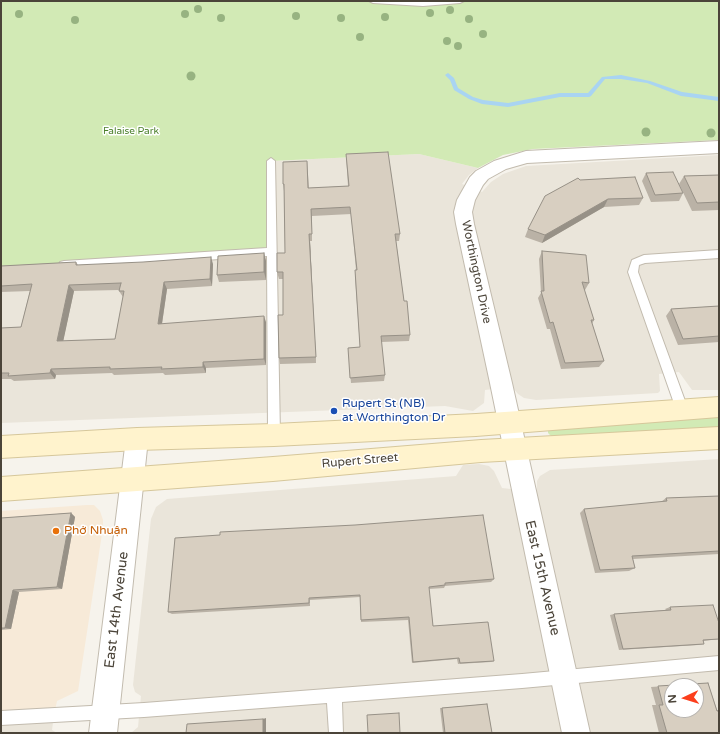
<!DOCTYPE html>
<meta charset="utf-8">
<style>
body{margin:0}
#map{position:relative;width:720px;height:734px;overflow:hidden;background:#f6f3ec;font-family:"Varela Round",sans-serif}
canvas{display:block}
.frame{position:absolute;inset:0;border:2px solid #4b4439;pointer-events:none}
.north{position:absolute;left:664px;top:678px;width:40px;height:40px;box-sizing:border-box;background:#fff;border:1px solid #b7b4b0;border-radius:50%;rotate:266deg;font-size:11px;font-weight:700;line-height:16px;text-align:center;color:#4b4439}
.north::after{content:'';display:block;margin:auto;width:14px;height:18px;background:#fc3f1d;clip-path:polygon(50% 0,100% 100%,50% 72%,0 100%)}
</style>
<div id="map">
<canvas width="720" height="734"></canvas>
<div class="frame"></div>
<div class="north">N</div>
</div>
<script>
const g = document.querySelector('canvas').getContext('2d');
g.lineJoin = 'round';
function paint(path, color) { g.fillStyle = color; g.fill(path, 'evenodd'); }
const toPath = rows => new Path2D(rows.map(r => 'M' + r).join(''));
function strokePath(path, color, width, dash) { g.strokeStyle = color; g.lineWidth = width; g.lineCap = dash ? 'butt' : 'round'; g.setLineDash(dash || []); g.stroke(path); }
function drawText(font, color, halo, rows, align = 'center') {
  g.font = font + ' "Varela Round",sans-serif'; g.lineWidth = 3; g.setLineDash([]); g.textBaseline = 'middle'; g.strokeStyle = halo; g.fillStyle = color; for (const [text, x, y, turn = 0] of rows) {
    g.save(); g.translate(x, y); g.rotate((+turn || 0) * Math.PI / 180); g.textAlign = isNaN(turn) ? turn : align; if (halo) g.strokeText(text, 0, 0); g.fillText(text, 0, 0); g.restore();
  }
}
paint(toPath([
 [419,154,478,168,469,175,462,184,482,192,491,182,503,174,526,166,719,155,719,390,692,390,679,372,659,374,660,391,658,393,536,400,524,398,518,394,512,387,485,390,484,403,473,411,445,406,1,423,1,268,271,161],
 [719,459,719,733,131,733,138,727,141,696,135,692,133,685,151,519,156,507,167,499,456,476,463,465,479,464,489,466,494,471,502,488,537,492,537,481,540,476,550,470],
 [672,686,696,686,696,710,672,710],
 [54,715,52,730,57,733,1,733,1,723]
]), '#eae5da');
paint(toPath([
 [87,505,94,505,100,511,103,520,103,527,78,691,57,701,54,715,1,717,1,511]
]), '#f7ead8');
paint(toPath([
 [1,1,373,1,394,3,451,3,460,1,719,1,719,140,533,149,503,155,478,168,419,154,271,161,271,252,1,268],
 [719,415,719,429,553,438,548,433,548,428]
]), '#d2eab5');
paint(toPath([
 [448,73,454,78,458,88,473,97,483,100,508,103,560,93,588,93,602,77,621,75,650,81,682,92,719,97,719,101,681,96,647,83,621,79,605,79,591,96,589,97,560,97,508,107,482,104,469,99,454,90,450,80,445,75,448,73]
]), '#a9d4f2');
const lane = toPath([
 [369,1,423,2,464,1,460,3,423,6,373,3,369,1],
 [271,158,275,161,280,435,278,439,274,440,270,439,268,435,267,256,64,269,60,268,59,265,60,262,64,261,267,248,267,161,271,158],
 [719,250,719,258,645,263,639,265,638,272,688,409,686,413,682,414,678,413,676,409,628,272,632,260,644,255,719,250],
 [719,656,719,670,522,688,342,702,343,733,329,733,327,703,144,717,1,725,1,711,144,703,522,674,719,656]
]);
const street = toPath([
 [719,141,719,153,527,163,506,169,488,179,483,185,475,200,472,212,474,224,512,383,590,733,562,733,490,383,456,224,454,212,457,200,470,177,476,171,494,161,526,151,719,141],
 [137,429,145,432,148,439,117,733,89,733,126,439,129,432,137,429]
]);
const secondary = toPath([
 [719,397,719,417,476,436,274,446,137,450,1,458,1,436,137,428,274,424,476,414,719,397],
 [719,427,719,449,481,462,273,481,1,501,1,477,273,457,481,440,719,427]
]);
strokePath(lane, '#c2bbae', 2);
strokePath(street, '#c2bbae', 2);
strokePath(secondary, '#d6c79b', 2);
paint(lane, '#fff');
paint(street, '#fff');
paint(secondary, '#fff3cd');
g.fillStyle = '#97b381';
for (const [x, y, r] of [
 [198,9,4],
 [450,10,4],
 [430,13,4],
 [19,14,4],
 [185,14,4],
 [296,16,4],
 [385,17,4],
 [221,18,4],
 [341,18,4],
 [469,19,4],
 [75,20,4],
 [483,34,4],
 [360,37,4],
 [447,41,4],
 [458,46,4],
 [191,76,4.5],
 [646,132,4.5],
 [711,133,4.5]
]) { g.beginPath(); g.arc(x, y, r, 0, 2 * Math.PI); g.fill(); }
paint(toPath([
 [346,154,400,234,399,241,396,241,404,301,410,335,409,341,381,342,385,375,384,381,351,383,348,348,360,347,355,277,355,270,356,270,351,214,312,216,312,241,310,241,316,363,280,364,279,358,283,315,283,279,279,279,277,272,285,253,284,191,283,184,307,161,309,188,348,186],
 [646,173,683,193,679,201,651,202,642,181],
 [719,175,719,210,692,211,679,184,684,176],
 [580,180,643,198,639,205,604,207,542,243,525,237,528,229],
 [542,251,589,283,585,290,584,290,594,320,592,324,604,361,599,367,561,369,550,329,547,329,538,298,541,293,539,259],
 [264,253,266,261,266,280,219,282,217,275],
 [76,262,78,265,213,264,212,286,167,289,162,324,266,322,266,365,206,368,206,373,165,375,163,373,114,375,112,373,56,375,55,379,14,381,11,379,1,379,1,328,21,327,30,291,1,292,1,266],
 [119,290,119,291,123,297,115,339,63,341,74,291],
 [719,305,719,342,678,345,666,316,671,309,718,306],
 [719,496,719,554,633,559,635,568,629,571,595,573,580,513,584,509,661,502,666,498],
 [71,513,75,517,62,589,19,592,11,629,1,630,1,518],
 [175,538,494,579,491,582,445,586,444,588,429,589,433,626,494,661,491,662,458,664,457,659,412,663,408,620,361,622,360,597,310,600,310,606,172,614,168,612],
 [670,607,719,623,719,639,703,641,704,644,698,645,619,650,610,615,614,614,666,610,665,609],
 [708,683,717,710,719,710,719,733,659,733,652,705,656,705,651,687],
 [487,704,492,733,443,733,440,708]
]), '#bab2a6');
paint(toPath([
 [608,199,604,207,542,243,545,235],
 [311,209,312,216,312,241,312,234],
 [309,234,310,241,316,363,316,357],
 [264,253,266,261,266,280,264,272],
 [211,257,213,264,212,286,210,279],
 [164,282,167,289,161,330,158,324],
 [69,285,74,291,62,347,57,341],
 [264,316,266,322,266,365,264,359],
 [203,362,206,368,206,373,203,367],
 [51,369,56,375,55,379,50,373],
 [71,513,75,517,62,589,57,587],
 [13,590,19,592,11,629,5,628],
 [266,718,266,733,263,733,263,719]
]), '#979187');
const building = toPath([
 [388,152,400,234,395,234,404,301,407,301,410,335,381,336,385,375,350,378,348,348,360,347,355,270,357,270,350,207,311,209,312,234,309,234,316,357,279,358,278,315,283,315,283,272,277,272,277,253,285,253,284,184,283,184,283,162,307,161,308,188,349,186,346,154,388,152],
 [673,172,683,193,655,195,646,173,673,172],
 [719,175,719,202,697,203,684,176,719,175],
 [635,177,643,198,608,199,545,235,528,229,545,196,578,178,580,180,635,177],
 [542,251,586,255,589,283,582,282,594,320,591,320,604,361,565,363,553,322,550,323,541,291,544,291,542,251],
 [264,253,264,272,217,275,218,256,264,253],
 [211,257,210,279,164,282,158,324,264,316,264,359,203,362,203,367,161,369,162,367,110,369,110,367,51,369,50,373,8,376,9,373,1,373,1,328,21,327,32,284,1,286,1,266,76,262,76,265,143,262,211,257],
 [121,283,119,291,124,291,115,339,57,341,69,285,121,283],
 [719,306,719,336,683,339,671,309,719,306],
 [719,496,719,551,632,556,635,568,600,570,584,509,667,501,666,498,719,496],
 [71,513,57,587,13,590,5,628,1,628,1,518,71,513],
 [483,515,494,579,445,583,445,585,429,587,433,626,488,622,494,661,460,663,459,658,413,662,409,617,361,620,360,595,309,598,309,603,168,612,175,538,220,535,220,532,355,525,483,515],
 [713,605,719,623,719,639,703,640,704,644,623,649,614,614,671,610,670,607,713,605],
 [708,683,717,711,719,711,719,733,667,733,659,705,663,705,658,686,708,683],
 [672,686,696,686,696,710,672,710,672,686],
 [487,704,492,733,445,733,442,708,487,704],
 [399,713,400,733,368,733,367,715,399,713],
 [263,719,263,733,186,733,187,724,263,719]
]);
paint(building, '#d8cfc1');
strokePath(building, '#979187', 1);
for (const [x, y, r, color] of [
 [334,411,4,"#1a4fb4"],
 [56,531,4,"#e8710a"]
]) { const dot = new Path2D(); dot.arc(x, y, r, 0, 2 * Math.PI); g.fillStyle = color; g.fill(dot); strokePath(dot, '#fff', 1.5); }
drawText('10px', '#4a7f2a', '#fff', [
 ["Falaise Park",131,131]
]);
drawText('12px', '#4b4439', '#fff', [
 ["Worthington Drive",476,272,78],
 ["Rupert Street",360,461,-5]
]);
drawText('12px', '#164399', '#fff', [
 ["Rupert St (NB)",342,404],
 ["at Worthington Dr",342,418]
], 'left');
drawText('12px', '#c56008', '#fff', [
 ["Phở Nhuận",64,531]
], 'left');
drawText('14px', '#4b4439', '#fff', [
 ["East 15th Avenue",542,578,77],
 ["East 14th Avenue",117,610,-83]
]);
</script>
